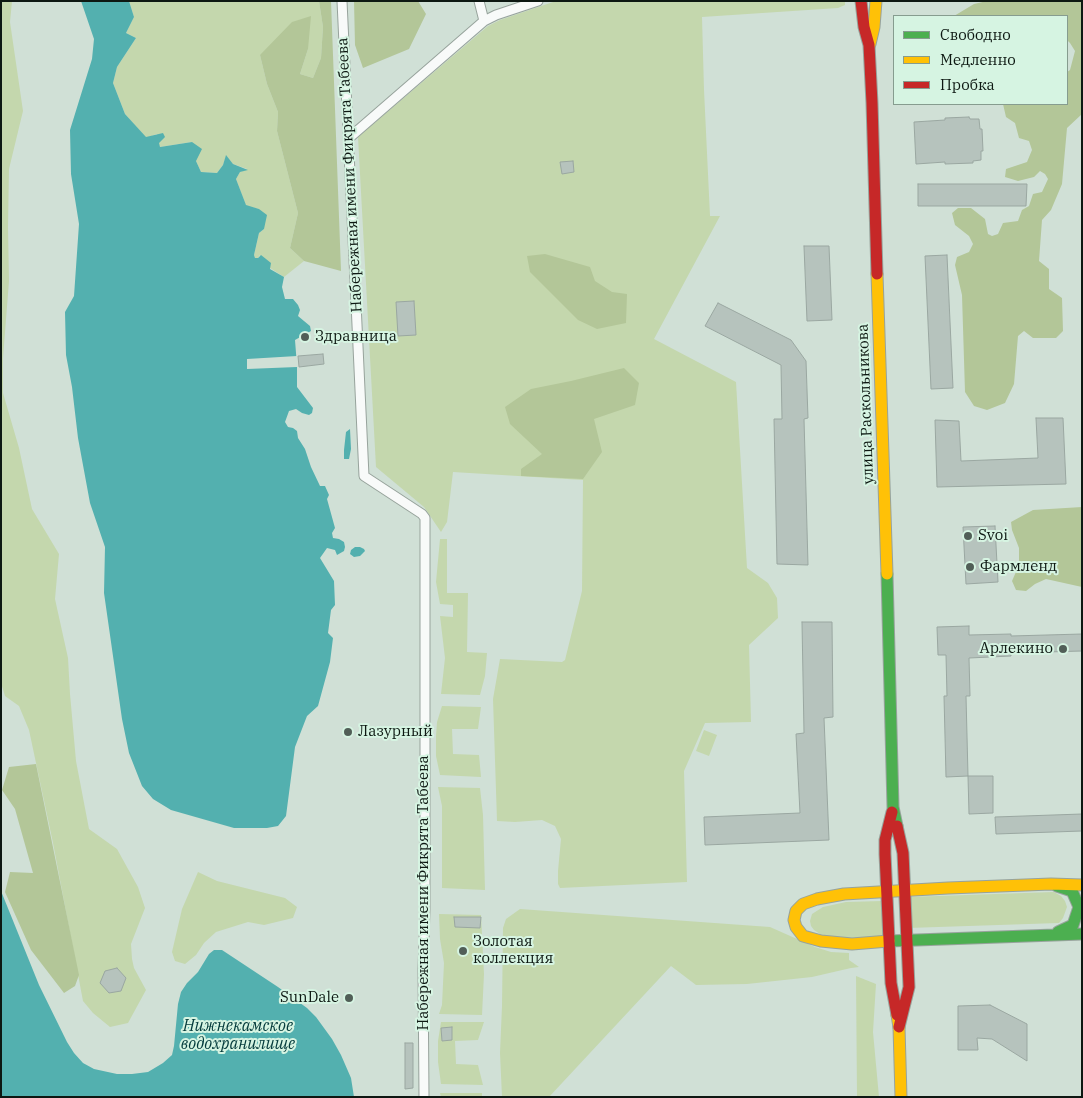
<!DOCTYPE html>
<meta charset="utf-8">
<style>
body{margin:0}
#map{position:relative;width:1083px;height:1098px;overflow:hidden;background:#d0e0d6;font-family:"IBM Plex Serif",serif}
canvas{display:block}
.frame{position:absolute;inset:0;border:2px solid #0d1812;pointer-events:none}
.legend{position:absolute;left:893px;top:15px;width:175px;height:90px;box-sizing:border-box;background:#d6f4e2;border:1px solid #869c8f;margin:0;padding:6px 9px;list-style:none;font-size:15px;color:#0d1812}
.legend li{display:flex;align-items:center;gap:10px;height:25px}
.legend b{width:25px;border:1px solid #869c8f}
</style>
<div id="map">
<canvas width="1083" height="1098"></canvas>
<div class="frame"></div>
<ul class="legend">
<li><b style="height:6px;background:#4caf50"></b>Свободно</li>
<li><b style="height:6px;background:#ffc107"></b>Медленно</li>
<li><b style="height:6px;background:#c62828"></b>Пробка</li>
</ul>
</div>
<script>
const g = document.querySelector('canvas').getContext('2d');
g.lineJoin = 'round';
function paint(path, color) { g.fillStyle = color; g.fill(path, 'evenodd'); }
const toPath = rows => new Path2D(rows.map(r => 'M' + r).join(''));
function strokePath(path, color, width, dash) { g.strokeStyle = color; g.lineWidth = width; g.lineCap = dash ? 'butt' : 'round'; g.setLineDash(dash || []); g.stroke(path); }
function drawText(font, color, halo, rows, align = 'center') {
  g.font = font + ' "IBM Plex Serif",serif'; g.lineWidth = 4; g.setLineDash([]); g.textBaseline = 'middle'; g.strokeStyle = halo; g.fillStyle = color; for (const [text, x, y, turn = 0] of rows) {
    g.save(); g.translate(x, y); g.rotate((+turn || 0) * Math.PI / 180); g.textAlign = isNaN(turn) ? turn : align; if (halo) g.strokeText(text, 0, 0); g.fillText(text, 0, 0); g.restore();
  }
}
paint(toPath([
 [1,1,12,1,10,22,23,111,9,169,8,227,9,281,3,358,3,393,19,448,32,509,59,554,55,599,68,658,70,694,76,761,89,829,117,849,138,887,145,908,131,944,132,959,134,968,146,990,128,1023,110,1027,93,1013,83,1001,53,843,29,730,19,706,5,696,1,683],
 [129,1,319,1,323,27,321,58,313,78,300,74,308,49,260,55,267,84,278,112,277,131,298,213,290,248,304,261,284,277,270,268,260,255,258,258,255,258,254,255,259,233,264,229,259,209,246,206,236,179,240,172,247,169,233,164,226,156,223,165,217,173,201,172,196,161,192,142,160,147,158,143,157,134,146,138,125,114,113,83,117,67,136,38,126,33,134,17],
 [556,1,845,1,845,5,838,8,702,17,704,90,710,216,720,216,654,339,736,382,747,568,768,583,777,598,778,618,749,645,751,722,705,723,684,771,687,882,560,888,558,884,558,871,561,839,555,826,542,820,515,822,497,821,493,699,500,659,562,662,565,660,582,591,583,480,453,472,447,522,441,532,424,507,376,467,358,137,488,26,500,20],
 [440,539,447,539,447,593,468,593,467,652,487,653,485,676,480,695,441,694,445,658,440,616,453,617,453,605,440,604,436,582],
 [442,706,481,707,478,729,452,729,453,754,479,755,481,777,440,775,436,756,436,736,437,722],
 [704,730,717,735,709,756,696,751],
 [438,787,480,788,483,815,485,890,442,888,442,806],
 [198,872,217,881,285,898,297,907,293,918,264,925,248,922,216,932,204,943,196,955,185,964,175,961,172,952,182,909],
 [1054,892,1061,896,1065,901,1067,907,1063,918,1059,923,908,928,908,897],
 [882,901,884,938,850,940,823,936,814,930,811,926,810,921,812,914,823,907,846,902],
 [520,909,770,927,815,947,831,952,849,953,849,960,859,967,851,968,812,977,747,984,696,985,671,966,549,1097,502,1097,500,1053,502,1006,503,928,506,919],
 [439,914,481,915,484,974,482,1015,439,1014,442,1005,444,963,440,939],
 [856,976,876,984,873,1032,879,1097,857,1097],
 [441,1022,484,1022,478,1040,455,1041,456,1064,478,1065,483,1085,441,1084,438,1062,438,1041],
 [440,1093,482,1093,482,1097,441,1097]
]), '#c4d7ad');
paint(toPath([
 [319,1,331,1,341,271,304,261,290,248,298,213,277,131,278,112,267,84,260,55,292,22,311,16,308,49,300,74,313,78,321,58,323,27],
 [354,1,418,1,426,14,409,49,363,68,355,45],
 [987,1,1082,2,1082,114,1067,128,1062,184,1051,210,1042,220,1039,261,1049,269,1049,289,1062,298,1063,331,1056,338,1033,338,1024,331,1018,336,1014,384,1005,403,987,410,974,406,965,392,962,295,955,265,957,257,969,252,973,244,969,236,955,225,952,213,958,208,971,208,985,219,988,234,992,236,998,234,1003,223,1018,221,1022,210,1029,206,1033,194,1042,192,1048,179,1045,174,1040,171,1034,177,1018,181,1005,177,1006,169,1027,162,1032,150,1029,141,1019,138,1015,123,1006,117,1003,104,1067,104,1067,72,1070,70,1075,51,1070,43,1067,40,1067,16,954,16,974,4],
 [545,254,590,267,595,281,612,292,627,294,626,323,597,329,578,320,530,272,527,256],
 [624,368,639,383,635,405,594,419,602,452,583,479,521,476,521,469,542,454,510,424,505,407,531,389,571,381],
 [1082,507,1082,587,1046,579,1035,584,1026,591,1016,590,1012,581,1019,565,1019,548,1012,530,1011,522,1033,510],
 [36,764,79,975,75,986,64,993,31,950,5,892,10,872,33,873,15,809,2,790,9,767]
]), '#b3c698');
paint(toPath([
 [81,1,129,1,134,17,126,33,136,38,117,67,113,83,125,114,146,137,163,133,165,137,159,143,160,147,192,142,202,149,196,161,201,172,217,173,223,165,226,155,233,164,248,170,240,172,236,179,246,205,259,209,267,215,264,229,259,233,254,255,255,258,258,258,261,255,271,263,270,269,284,277,282,287,285,299,293,299,298,305,300,310,298,316,310,326,311,331,295,340,297,366,297,387,313,408,312,413,309,415,302,413,296,409,289,411,285,422,288,427,293,428,297,431,298,438,305,449,311,467,320,486,325,486,329,495,327,499,335,528,332,533,333,538,339,539,344,542,345,547,344,551,337,555,335,550,327,548,320,558,334,581,335,605,331,610,328,633,333,638,330,662,318,706,307,716,295,747,286,816,278,826,267,828,234,828,171,810,153,799,142,786,129,753,122,719,104,593,105,547,90,503,78,438,72,387,66,355,65,312,74,296,79,224,71,174,70,130,92,59,94,39],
 [350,429,351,449,349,459,344,459,344,450,346,432],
 [355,547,360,547,364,549,365,551,360,556,354,557,350,554,351,550],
 [1,891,39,985,67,1042,74,1053,83,1063,94,1069,117,1074,132,1074,148,1072,163,1063,172,1055,174,1046,178,1004,181,992,187,983,198,972,209,954,214,950,222,950,278,987,307,1008,316,1017,332,1039,341,1055,351,1078,354,1097,1,1097]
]), '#53b0af');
paint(toPath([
 [297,356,297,367,247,369,247,359]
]), '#d0e0d6');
const building = toPath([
 [969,117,970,119,979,119,980,129,982,129,983,151,981,151,981,160,973,161,973,163,945,164,945,162,916,164,914,122,945,120,945,118,969,117],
 [573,161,574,172,562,174,560,162,573,161],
 [918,184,1027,184,1026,206,918,206,918,184],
 [804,246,829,246,832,320,807,321,804,246],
 [947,255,953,388,931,389,925,256,947,255],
 [414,301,416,335,398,336,396,302,414,301],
 [718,303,791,340,806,361,808,418,804,419,808,565,777,564,774,419,782,419,781,365,705,326,718,303],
 [323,354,324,364,299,367,298,356,323,354],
 [1036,418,1063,418,1066,484,937,487,935,420,959,421,961,461,1038,458,1036,418],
 [995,526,998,582,966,584,963,527,995,526],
 [802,622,832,622,833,717,824,718,829,840,705,845,704,817,800,813,796,734,804,733,802,622],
 [969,626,969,635,1011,634,1011,636,1082,634,1082,651,1011,653,1011,656,969,658,970,696,966,696,968,776,946,777,944,696,947,696,946,655,938,655,937,627,969,626],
 [968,776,993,776,993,813,969,814,968,776],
 [1082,814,1082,831,996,834,995,817,1082,814],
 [454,917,481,917,480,928,455,927,454,917],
 [117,968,126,978,121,991,109,993,100,983,105,971,117,968],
 [990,1005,1027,1024,1027,1061,992,1039,977,1038,978,1050,958,1050,958,1006,990,1005],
 [452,1027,452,1040,442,1041,441,1028,452,1027],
 [405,1043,413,1043,413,1088,405,1089,405,1043]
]);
paint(building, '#b6c3bd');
strokePath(building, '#9aa7a1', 1);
const street = toPath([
 [342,1,364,476,422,514,425,518,425,909,423,970,424,1097],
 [479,1,484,21],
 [349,138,484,21,496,15,538,1]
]);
const fast = toPath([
 [887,574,893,807,897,826],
 [1057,886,1072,891,1079,907,1073,925,1058,932],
 [889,941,1082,934]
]);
const slow = toPath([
 [870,44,874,27,876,1],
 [877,274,887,574],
 [889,941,852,944,821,941,803,936,796,927,794,920,796,911,803,904,817,899,844,894,948,888,1051,884,1082,885],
 [897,1015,899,1027,901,1097]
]);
const jam = toPath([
 [861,1,864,27,869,45,872,103,877,274],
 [892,812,885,840,885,854,891,983,897,1015],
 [897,826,903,853,909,987,899,1027]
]);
strokePath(street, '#97a39c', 11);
strokePath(fast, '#97a39c', 13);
strokePath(slow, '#97a39c', 13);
strokePath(jam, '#97a39c', 13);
strokePath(street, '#f8faf9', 9);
strokePath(fast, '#4caf50', 11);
strokePath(slow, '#ffc107', 11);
strokePath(jam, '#c62828', 11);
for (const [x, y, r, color] of [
 [305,337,5,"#515e57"],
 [968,536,5,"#515e57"],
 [970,567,5,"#515e57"],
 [1063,649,5,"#515e57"],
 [348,732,5,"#515e57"],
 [463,951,5,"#515e57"],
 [349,998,5,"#515e57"]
]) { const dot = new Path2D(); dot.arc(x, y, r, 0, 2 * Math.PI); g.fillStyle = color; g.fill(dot); strokePath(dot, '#d6f4e2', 2); }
drawText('15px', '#0d1812', '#d6f4e2', [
 ["Набережная имени Фикрята Табеева",350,175,-93],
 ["улица Раскольникова",866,404,-92],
 ["Набережная имени Фикрята Табеева",424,893,-90]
]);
drawText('15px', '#0d1812', '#d6f4e2', [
 ["Здравница",315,337],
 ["Svoi",978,536],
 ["Фармленд",980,567],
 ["Арлекино",1053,649,"right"],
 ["Лазурный",358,732],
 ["Золотая",473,942],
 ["коллекция",473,959],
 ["SunDale",339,998,"right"]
], 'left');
drawText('italic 16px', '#033a3b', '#d6f4e2', [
 ["Нижнекамское",238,1026],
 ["водохранилище",238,1044]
]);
</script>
